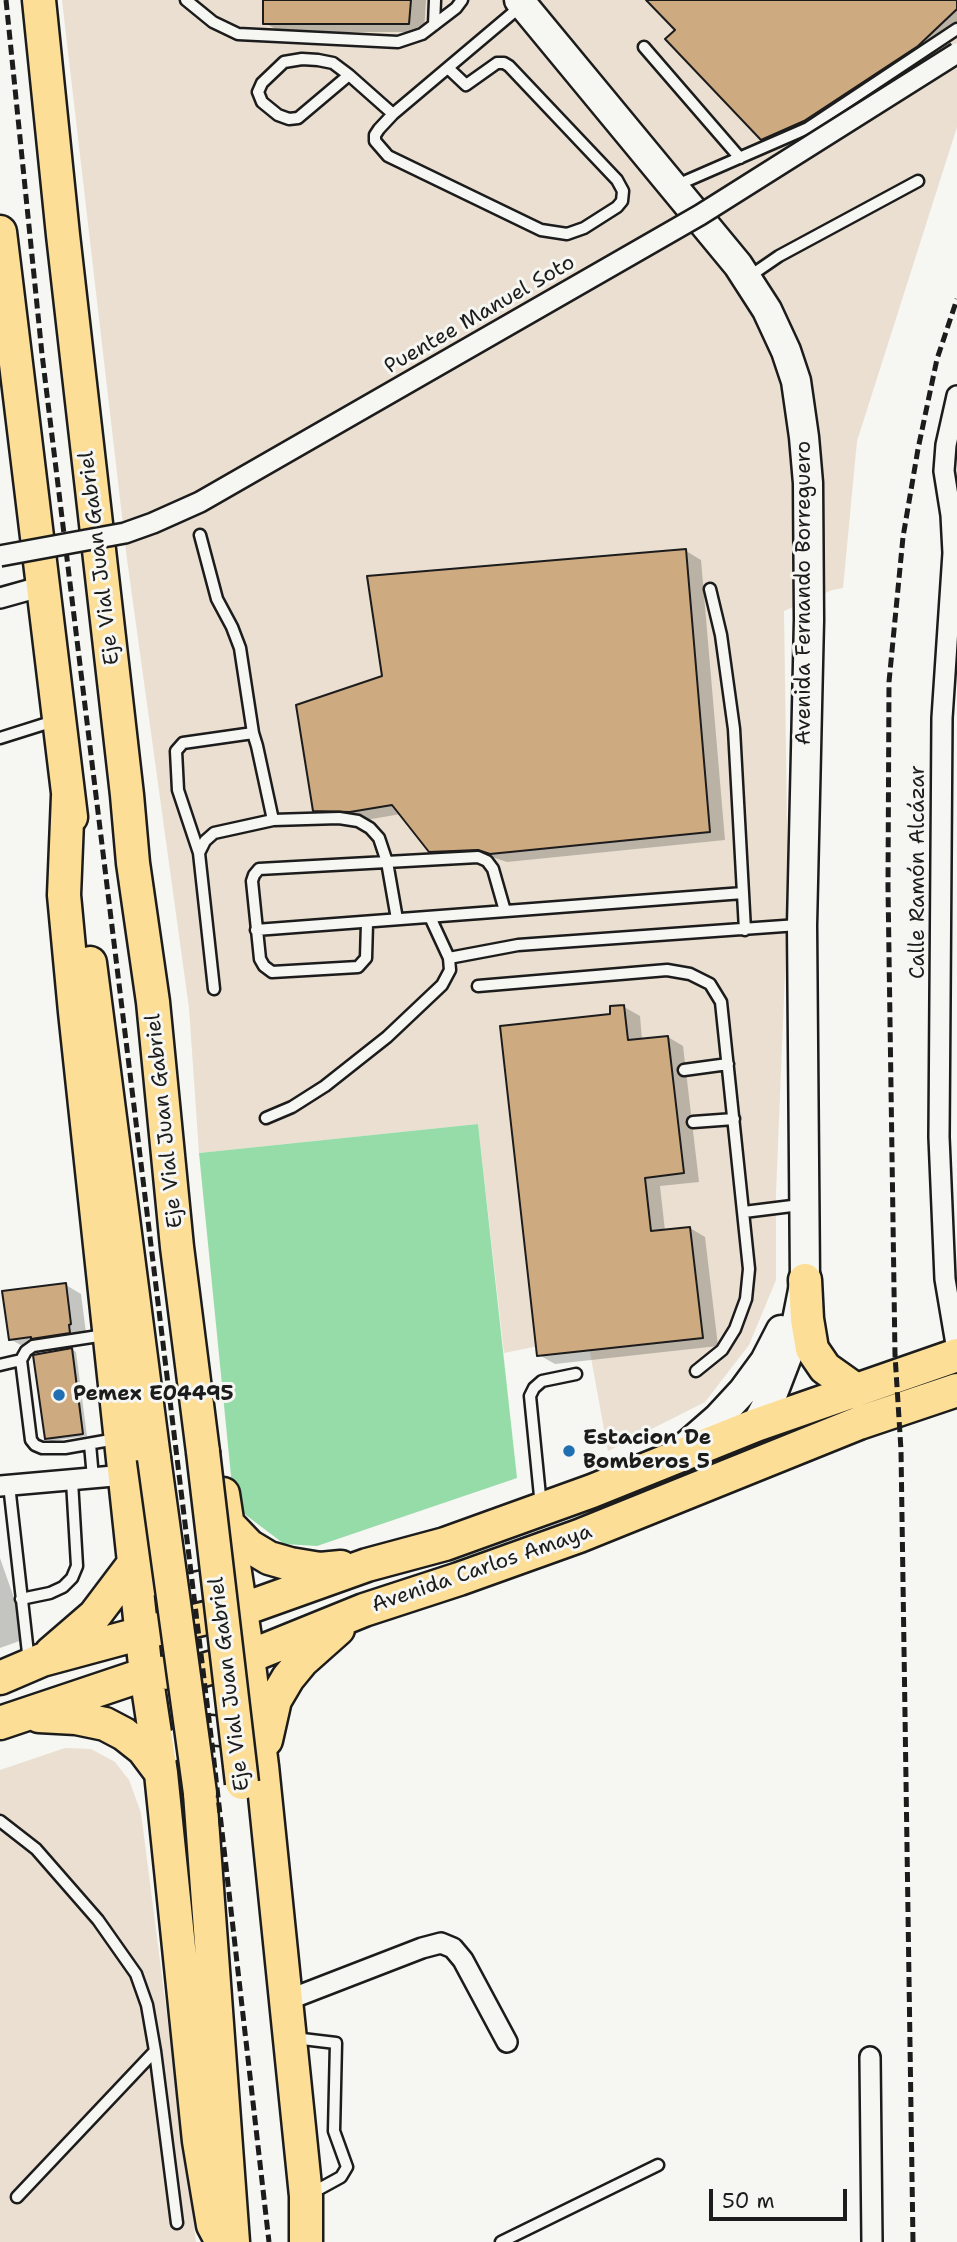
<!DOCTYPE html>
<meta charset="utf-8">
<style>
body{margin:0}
#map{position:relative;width:957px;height:2242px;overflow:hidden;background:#f6f6f2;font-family:"Shantell Sans",sans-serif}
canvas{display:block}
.scale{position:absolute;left:709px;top:2189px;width:138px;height:32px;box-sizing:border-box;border:4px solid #1c1c1c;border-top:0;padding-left:9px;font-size:21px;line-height:24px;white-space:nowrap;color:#1c1c1c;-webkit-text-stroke:5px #f6f6f2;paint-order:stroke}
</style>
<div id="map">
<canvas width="957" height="2242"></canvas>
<div class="scale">50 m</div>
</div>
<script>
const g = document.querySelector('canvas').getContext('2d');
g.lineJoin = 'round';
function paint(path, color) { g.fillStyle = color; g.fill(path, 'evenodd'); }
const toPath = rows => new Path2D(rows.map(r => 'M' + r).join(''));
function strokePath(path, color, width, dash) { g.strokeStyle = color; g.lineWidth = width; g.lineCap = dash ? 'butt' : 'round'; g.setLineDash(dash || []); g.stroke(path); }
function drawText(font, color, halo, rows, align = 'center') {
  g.font = font + ' "Shantell Sans",sans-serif'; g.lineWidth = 6; g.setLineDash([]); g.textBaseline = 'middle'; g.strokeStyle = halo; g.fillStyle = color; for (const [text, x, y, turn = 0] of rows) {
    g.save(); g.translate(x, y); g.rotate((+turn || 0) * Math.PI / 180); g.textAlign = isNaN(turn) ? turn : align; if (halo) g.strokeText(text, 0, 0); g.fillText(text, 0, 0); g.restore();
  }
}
paint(toPath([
 [62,0,957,0,957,127,857,441,843,588,832,590,784,611,788,900,776,1193,776,1280,749,1345,705,1402,608,1451,587,1336,504,1353,478,1124,199,1153,189,1008,127,559],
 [65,1748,91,1749,115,1762,129,1780,141,1813,196,2242,0,2242,0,1770]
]), '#eadfd0');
paint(toPath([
 [478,1124,517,1478,317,1546,284,1544,234,1506,199,1153]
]), '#96dca9');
paint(toPath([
 [265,0,426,0,424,32,281,32,265,23],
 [649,0,957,0,957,32,934,54,820,130,778,148,762,139,677,30],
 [686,551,701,560,725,840,507,862,495,858,446,860,430,851,401,814,366,820,330,819,314,810,384,678],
 [624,1007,640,1016,642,1040,668,1037,683,1046,699,1182,660,1186,665,1231,690,1228,705,1237,718,1346,555,1364,539,1355,612,1016],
 [66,1285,81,1294,86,1333,84,1333,85,1341,26,1348,10,1339],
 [72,1349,76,1352,87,1436,51,1441,46,1438],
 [0,1558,28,1638,0,1648]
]), '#0003');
const building = toPath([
 [263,0,411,0,409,24,263,24,263,0],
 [646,0,957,0,957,9,918,46,804,121,761,140,665,39,675,30,646,0],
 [686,549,710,832,490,854,478,850,429,852,392,805,350,812,313,811,296,705,382,676,367,576,686,549],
 [624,1005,628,1040,668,1036,684,1173,645,1178,651,1231,690,1227,703,1338,537,1356,500,1026,610,1014,610,1006,624,1005],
 [66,1283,71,1324,69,1325,70,1333,31,1339,31,1337,9,1340,2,1291,66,1283],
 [72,1348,83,1434,45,1439,33,1355,72,1348]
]);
paint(building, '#ceaa81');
strokePath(building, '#1c1c1c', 2);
const lane = toPath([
 [186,0,213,22,238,34,398,42,422,34,456,8,462,0],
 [434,25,435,0],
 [644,47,740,158],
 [448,68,466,85,497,63,504,63,509,66,617,180,623,191,622,201,617,207,584,228,567,234,541,230,388,156,375,141,375,135,379,129,393,114,521,6],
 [349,75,298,118,289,119,278,115,262,102,258,92,262,83,284,62,302,59,318,60,333,63,349,75,393,114],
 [677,185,808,128,957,29],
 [747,278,779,256,918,181],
 [200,535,217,599,232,627,240,648,253,733,257,746,273,820],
 [710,589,721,635,734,729,745,930],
 [0,738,54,721],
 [199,853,178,790,176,751,183,743,253,733],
 [430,917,449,958],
 [367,923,366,958,358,967,272,972,264,966,260,959,252,881,254,875,259,869,478,857,487,861,493,869,505,911],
 [256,930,743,893],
 [478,986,667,970,690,974,710,984,721,1002,749,1269,746,1299,735,1329,722,1350,696,1371],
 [214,989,199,853,205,841,214,833,273,820,339,818,358,821,370,828,379,838,387,862,397,919],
 [684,1070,728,1064],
 [266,1118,292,1107,325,1086,387,1037,442,985,450,970,449,958,518,945,798,925],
 [693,1122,734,1119],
 [744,1212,800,1205],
 [105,1335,33,1346,26,1351,21,1360,31,1440,35,1445,42,1448,65,1448,116,1439],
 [0,1365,21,1360],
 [90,1444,93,1478],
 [9,1485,29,1662],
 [541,1506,530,1396,534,1388,542,1381,576,1374],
 [21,1599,50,1593,63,1587,72,1578,77,1566,72,1481],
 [0,1821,36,1849,98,1920,136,1974,147,2005,155,2051,177,2223],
 [294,2038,336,2043,334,2131,347,2167,341,2177,310,2194],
 [17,2197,155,2051],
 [501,2242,658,2165]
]);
const street = toPath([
 [957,396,946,445,944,471,951,515,953,553,942,718,939,1137,945,1279,957,1350],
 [0,598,43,586],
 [0,1486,125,1475],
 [285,2001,422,1948,441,1943,453,1948,463,1960,507,2042],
 [870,2057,872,2242]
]);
const secondary = toPath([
 [519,0,738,265,767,310,786,351,796,381,804,437,808,483,809,620,802,925,805,1280,793,1341,773,1393,756,1425],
 [678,1453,718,1418,743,1391,765,1361,781,1330],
 [136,1569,166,1586,185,1589,204,1585,234,1568],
 [158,1754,200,1731,210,1730,231,1732,250,1747]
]);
const primary = toPath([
 [39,0,63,235,127,795,133,863,153,1002,177,1247,203,1452],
 [0,232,71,817],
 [68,796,64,895,75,1012,146,1674,161,1773,199,2141,213,2225,222,2242],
 [90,963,154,1458],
 [805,1280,807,1319,812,1349,825,1368,856,1390],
 [223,1494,248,1657,262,1766,306,2196,306,2242],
 [226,1522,249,1546,269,1558,290,1564,320,1569,341,1567],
 [51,1653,95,1615,135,1562],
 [0,1678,42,1660,142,1633,241,1610,367,1565,445,1544,592,1491,756,1425,957,1355],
 [39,1716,76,1718,105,1724,124,1734,143,1749,161,1773],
 [0,1723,146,1674,203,1670,248,1657,364,1610,459,1579,579,1536,859,1423,957,1390],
 [266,1740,275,1700,288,1678,302,1661,338,1629],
 [200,1793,233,2242]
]);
strokePath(lane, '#1c1c1c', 15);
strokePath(street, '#1c1c1c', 24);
strokePath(secondary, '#1c1c1c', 33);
strokePath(primary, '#1c1c1c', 37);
strokePath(lane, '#f6f6f2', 10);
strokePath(street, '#f6f6f2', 19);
strokePath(secondary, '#f6f6f2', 28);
strokePath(primary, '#fcde96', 32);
strokePath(toPath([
 [6,0,42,354,212,1744,269,2242],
 [913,2242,901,1450,895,1355,888,887,889,682,903,537,918,449,937,359,957,299]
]), '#1c1c1c', 5, [10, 5]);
const streetBridge = toPath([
 [0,556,125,533,153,523,200,502,700,215,957,53]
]);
const primaryBridge = toPath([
 [203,1452,242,1783],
 [154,1458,200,1793]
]);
strokePath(streetBridge, '#1c1c1c', 24, []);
strokePath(primaryBridge, '#1c1c1c', 37, []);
strokePath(streetBridge, '#f6f6f2', 19);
strokePath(primaryBridge, '#fcde96', 32);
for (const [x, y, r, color] of [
 [59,1395,7,"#1f6fb2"],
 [569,1451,7,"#1f6fb2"]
]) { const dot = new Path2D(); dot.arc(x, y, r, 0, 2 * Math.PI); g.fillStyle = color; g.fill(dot); strokePath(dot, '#f6f6f2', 2.5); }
drawText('21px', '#1c1c1c', '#f6f6f2', [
 ["Puentee Manuel Soto",480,315,-30],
 ["Eje Vial Juan Gabriel",100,558,-97],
 ["Avenida Fernando Borreguero",805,593,-90],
 ["Calle Ramón Alcázar",919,872,-90],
 ["Eje Vial Juan Gabriel",165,1121,-96],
 ["Avenida Carlos Amaya",482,1569,-19],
 ["Eje Vial Juan Gabriel",230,1684,-97]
]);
drawText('bold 21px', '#1c1c1c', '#f6f6f2', [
 ["Pemex E04495",73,1395],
 ["Estacion De",583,1439],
 ["Bomberos 5",583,1463]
], 'left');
</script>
